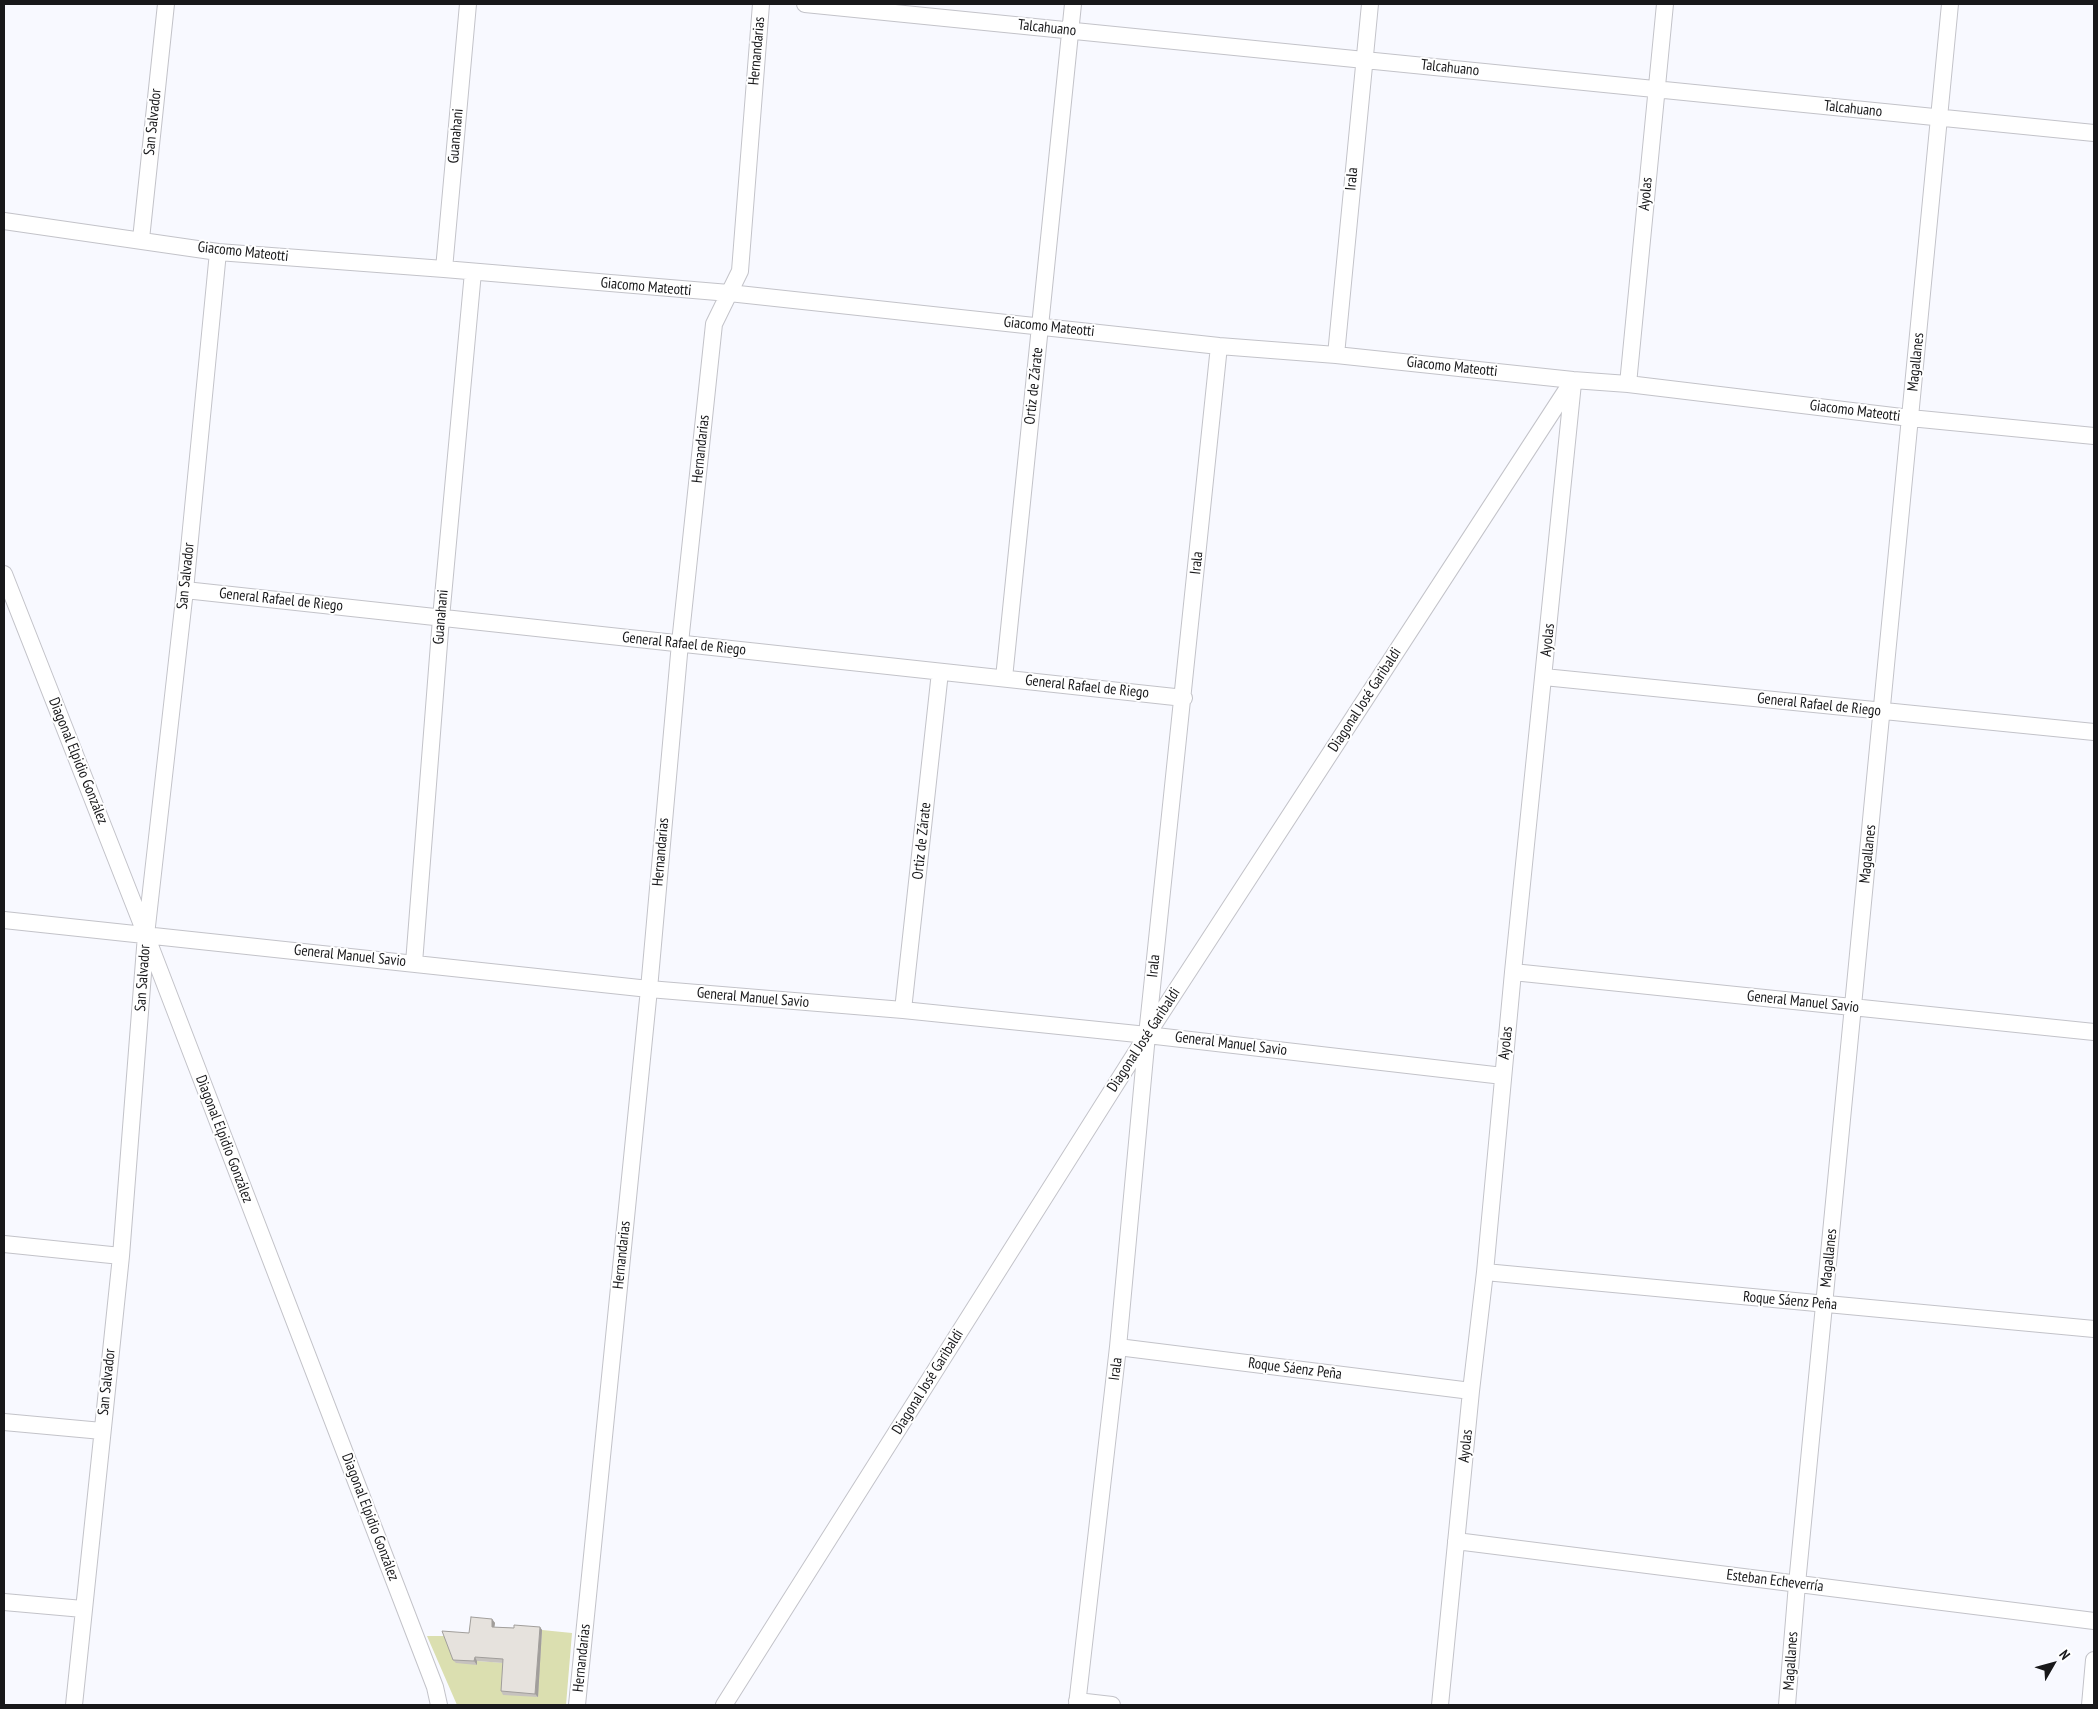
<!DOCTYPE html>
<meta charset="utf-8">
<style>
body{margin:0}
#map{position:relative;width:2098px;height:1709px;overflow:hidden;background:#f8f9ff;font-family:"PT Sans Narrow",sans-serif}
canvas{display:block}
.frame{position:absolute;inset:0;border:5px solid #18181a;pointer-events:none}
.north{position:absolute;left:2028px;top:1639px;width:50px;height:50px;-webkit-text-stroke:4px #fff;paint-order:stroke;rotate:52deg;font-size:14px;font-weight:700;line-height:20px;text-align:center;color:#18181a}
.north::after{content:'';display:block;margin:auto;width:18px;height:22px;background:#18181a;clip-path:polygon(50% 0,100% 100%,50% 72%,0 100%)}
</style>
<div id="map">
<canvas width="2098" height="1709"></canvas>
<div class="frame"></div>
<div class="north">N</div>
</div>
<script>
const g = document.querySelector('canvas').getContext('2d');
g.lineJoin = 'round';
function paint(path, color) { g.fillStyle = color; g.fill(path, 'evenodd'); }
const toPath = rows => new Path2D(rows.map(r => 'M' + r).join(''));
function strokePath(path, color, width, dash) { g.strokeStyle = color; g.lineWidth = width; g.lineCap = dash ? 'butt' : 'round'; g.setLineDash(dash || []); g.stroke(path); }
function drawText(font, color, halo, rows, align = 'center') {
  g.font = font + ' "PT Sans Narrow",sans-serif'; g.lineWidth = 4; g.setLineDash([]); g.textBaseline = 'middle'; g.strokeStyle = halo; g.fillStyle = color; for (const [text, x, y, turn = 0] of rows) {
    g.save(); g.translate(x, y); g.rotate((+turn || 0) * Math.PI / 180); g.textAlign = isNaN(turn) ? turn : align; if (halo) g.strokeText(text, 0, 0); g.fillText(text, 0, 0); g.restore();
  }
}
paint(toPath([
 [542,1630,572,1633,566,1705,457,1705,427,1636,446,1636,477,1665,477,1661,506,1663,537,1697]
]), '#dbdfb0');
const minor = toPath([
 [805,4,2094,133],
 [4,221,218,252,444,269,729,293,1219,346,1336,355,1573,380,1628,384,1910,418,2094,436],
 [141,239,166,4],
 [444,269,468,4],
 [1336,355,1370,4],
 [1628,384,1665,4],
 [4,574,146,935,435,1687,439,1705],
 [185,590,1184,698],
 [1544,677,2094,732],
 [1004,678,1073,4],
 [4,920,649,989,903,1010,1147,1035,1503,1076],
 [414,963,441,618,473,272],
 [1513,972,2094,1032],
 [903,1010,940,672],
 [4,1244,121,1256],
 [1485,1272,2094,1329],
 [1118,1347,1471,1391],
 [4,1422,102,1431],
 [1456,1541,2094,1621],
 [4,1602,83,1609],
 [1077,1701,1112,1705],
 [74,1705,121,1256,146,935,185,590,218,252],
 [577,1705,649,989,680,643,714,324,740,271,761,4],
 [724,1705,1147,1035,1573,380],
 [1077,1705,1118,1347,1147,1035,1219,346],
 [1440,1705,1471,1391,1485,1272,1513,972,1573,383],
 [1787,1705,1797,1584,1950,4],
 [2090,1705,2094,1660]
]);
strokePath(minor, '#c3c3c9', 18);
strokePath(minor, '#fff', 16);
paint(toPath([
 [492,1619,495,1623,494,1627,514,1628,540,1627,542,1630,538,1697,503,1695,501,1691,503,1663,477,1661,477,1665,456,1663,453,1660]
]), '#c6c2be');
paint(toPath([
 [492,1619,495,1623,494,1630,492,1627],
 [540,1627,542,1630,538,1697,535,1694],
 [475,1657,477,1661,477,1665,474,1661]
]), '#a19e9b');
const building = toPath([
 [471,1617,492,1619,492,1627,514,1628,514,1625,540,1627,535,1694,501,1691,503,1659,475,1657,474,1661,453,1660,442,1631,469,1633,471,1617]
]);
paint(building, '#e6e2dd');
strokePath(building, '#a19e9b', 1);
drawText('15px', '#18181a', '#fff', [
 ["Talcahuano",1047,28,6],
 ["Hernandarias",757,51,-85],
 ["Talcahuano",1450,68,6],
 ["Talcahuano",1853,109,6],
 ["San Salvador",153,122,-84],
 ["Guanahani",456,136,-85],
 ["Irala",1352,179,-85],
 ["Ayolas",1646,194,-85],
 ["Giacomo Mateotti",243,252,6],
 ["Giacomo Mateotti",646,287,5],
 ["Giacomo Mateotti",1049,327,6],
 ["Magallanes",1916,362,-84],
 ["Giacomo Mateotti",1452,367,6],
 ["Ortiz de Zárate",1034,386,-84],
 ["Giacomo Mateotti",1855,411,7],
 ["Hernandarias",701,449,-84],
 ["Irala",1197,563,-84],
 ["San Salvador",186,576,-84],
 ["General Rafael de Riego",281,600,6],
 ["Guanahani",441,617,-85],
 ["Ayolas",1548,640,-84],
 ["General Rafael de Riego",684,644,6],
 ["General Rafael de Riego",1087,687,6],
 ["Diagonal José Garibaldi",1365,700,-57],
 ["General Rafael de Riego",1819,705,6],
 ["Diagonal Elpidio González",78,761,68],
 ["Ortiz de Zárate",922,841,-84],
 ["Hernandarias",661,852,-85],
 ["Magallanes",1868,854,-84],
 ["General Manuel Savio",350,956,6],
 ["Irala",1154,966,-84],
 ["San Salvador",143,978,-86],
 ["General Manuel Savio",753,998,5],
 ["General Manuel Savio",1803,1002,6],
 ["Diagonal José Garibaldi",1144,1040,-57],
 ["Ayolas",1506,1043,-84],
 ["General Manuel Savio",1231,1044,7],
 ["Diagonal Elpidio González",224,1139,69],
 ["Hernandarias",622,1255,-84],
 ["Magallanes",1829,1258,-84],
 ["Roque Sáenz Peña",1790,1301,5],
 ["Irala",1116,1369,-83],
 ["Roque Sáenz Peña",1295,1369,7],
 ["San Salvador",107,1382,-84],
 ["Diagonal José Garibaldi",928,1382,-58],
 ["Ayolas",1466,1446,-84],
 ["Diagonal Elpidio González",370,1517,69],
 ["Esteban Echeverría",1775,1581,7],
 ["Hernandarias",582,1658,-84],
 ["Magallanes",1791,1661,-86]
]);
</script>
